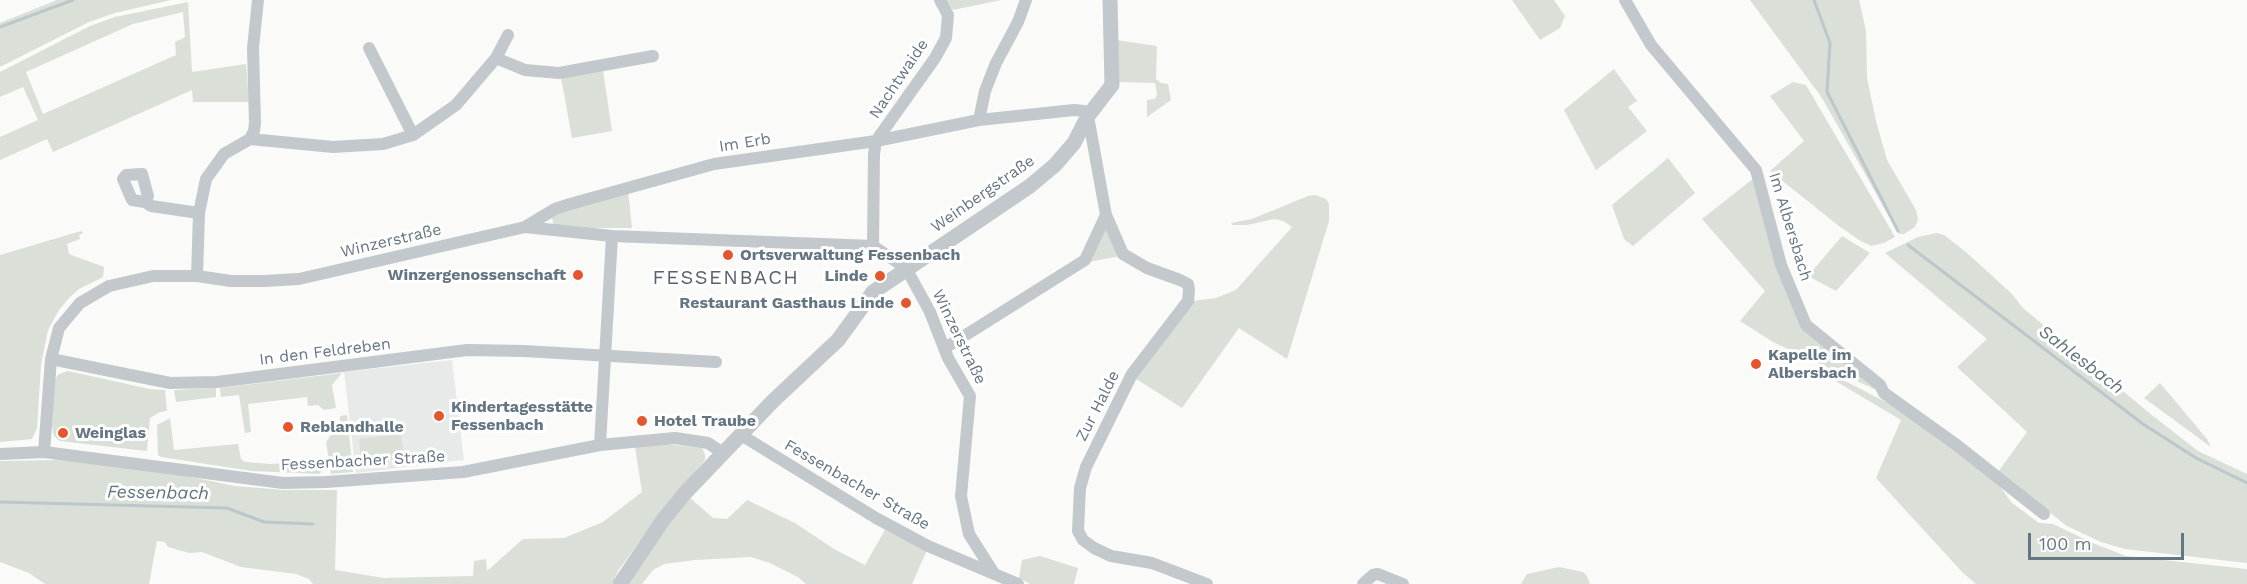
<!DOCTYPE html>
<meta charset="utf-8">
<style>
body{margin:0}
#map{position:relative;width:2247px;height:584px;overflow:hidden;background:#fafaf8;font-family:"Work Sans",sans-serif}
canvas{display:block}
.scale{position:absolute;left:2028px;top:533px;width:156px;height:27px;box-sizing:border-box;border:3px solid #657683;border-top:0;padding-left:8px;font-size:18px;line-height:21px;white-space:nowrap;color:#657683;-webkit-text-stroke:4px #fff;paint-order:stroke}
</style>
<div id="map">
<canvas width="2247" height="584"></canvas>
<div class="scale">100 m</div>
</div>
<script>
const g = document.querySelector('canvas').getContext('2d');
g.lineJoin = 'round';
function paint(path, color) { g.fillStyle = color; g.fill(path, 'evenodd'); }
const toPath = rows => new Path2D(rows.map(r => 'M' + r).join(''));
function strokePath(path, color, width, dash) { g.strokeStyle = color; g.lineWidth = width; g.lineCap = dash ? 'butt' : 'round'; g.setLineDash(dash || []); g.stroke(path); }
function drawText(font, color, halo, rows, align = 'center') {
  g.font = font + ' "Work Sans",sans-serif'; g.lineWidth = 6; g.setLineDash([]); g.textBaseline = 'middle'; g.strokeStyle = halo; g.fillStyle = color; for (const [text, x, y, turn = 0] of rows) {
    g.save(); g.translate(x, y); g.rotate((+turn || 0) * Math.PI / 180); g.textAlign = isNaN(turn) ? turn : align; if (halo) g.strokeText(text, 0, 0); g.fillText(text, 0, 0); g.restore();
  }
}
paint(toPath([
 [452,360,464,460,356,473,344,372]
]), '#e8e9e9');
paint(toPath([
 [57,0,171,0,115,13,89,22,0,67,0,23],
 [946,0,1001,0,953,10],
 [1512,0,1554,0,1565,16,1560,28,1540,40],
 [1750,0,1859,0,1866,31,1867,78,1876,121,1887,160,1916,210,1918,219,1915,227,1904,234,1899,234,1822,98],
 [188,2,192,72,246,64,249,102,193,102,192,90,53,152,47,139,0,160,0,137,38,120,23,87,0,97,0,72,90,26,115,17],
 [183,12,185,37,175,42,176,55,43,114,26,72,133,24],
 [1116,40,1157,46,1156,79,1161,83,1168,84,1171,100,1147,117,1147,100,1155,99,1157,94,1155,83,1118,82],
 [1614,69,1637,101,1628,107,1647,131,1596,170,1564,110],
 [603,71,612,131,572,138,561,77],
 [1793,82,1806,85,1895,237,1884,243,1871,246,1859,240,1839,226,1770,171,1804,141,1770,96],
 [1668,158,1695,193,1633,246,1624,239,1612,205],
 [1754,178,1804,326,1875,388,1874,389,1773,342,1740,321,1765,291,1702,219],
 [628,191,632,228,561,228,553,224,552,217,557,212],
 [1315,195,1326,199,1329,204,1329,221,1287,359,1239,328,1182,408,1133,377,1193,301,1216,298,1236,290,1292,227,1283,221,1274,219,1247,225,1232,225,1231,223,1252,219,1308,196],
 [1106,228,1121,256,1088,262],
 [81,231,83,233,79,235,80,239,67,244,69,254,104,267,103,277,79,289,70,297,59,310,48,330,41,365,37,428,32,439,0,442,0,255],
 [1937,233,1944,235,1967,253,2011,293,2023,308,2153,416,2198,451,2247,474,2247,563,2125,549,2101,542,2067,526,1998,472,2027,432,1957,367,1987,339,1885,253,1918,237],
 [1842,236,1870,253,1836,291,1808,276],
 [1818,367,1905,412,1994,478,2011,502,2039,523,2053,524,2095,544,2126,556,2247,569,2247,584,1976,584,1963,573,1876,478,1901,420,1817,370],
 [68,371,150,389,165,390,167,411,160,412,150,418,147,451,60,441,54,436,52,427,54,380,59,374],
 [342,373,332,385,336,408,324,410,318,405,308,406,307,397,248,404,251,432,245,433,239,395,221,397,220,388],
 [2160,383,2207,439,2211,447,2144,398],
 [216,388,216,397,176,402,174,390],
 [347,415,353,472,331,474,326,442,340,423,340,416],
 [170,418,174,450,238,444,241,459,245,462,270,464,302,462,319,466,322,468,321,472,319,474,252,471,161,457,158,455,157,425],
 [401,434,404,458,361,463,359,439],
 [667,444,702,448,705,454,705,460,655,520,618,571,612,584,313,584,309,579,296,574,241,567,202,552,189,553,168,547,165,542,157,541,149,584,45,584,29,573,0,562,0,461,58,460,146,468,235,486,283,490,337,490,335,570,384,578,473,576,474,561,486,559,487,571,523,539,564,538,603,522,642,492,635,447],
 [689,497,713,518,727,519,747,500,795,523,834,549,865,565,885,530,927,550,912,584,806,584,798,577,770,563,751,557,695,560,664,564,653,570,642,584,624,584],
 [1040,556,1078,568,1074,584,1030,584,1019,578,1022,560],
 [1559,567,1583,572,1587,576,1590,584,1521,584,1527,574]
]), '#dadfd7');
strokePath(toPath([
 [1814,0,1830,43,1827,92,1898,231],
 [0,27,73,0],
 [1908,245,2143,424,2196,458,2247,483],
 [0,502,227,508,264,522,313,524]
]), '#bbc7cb', 3);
strokePath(toPath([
 [1625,0,1651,45,1756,170,1781,265,1806,325,1880,385,1884,393,1958,446,2044,514],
 [369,48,413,135],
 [496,58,525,70,559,73,653,56],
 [979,120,985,91,996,63,1018,22,1026,0],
 [250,139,254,131,255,123,253,48,258,0],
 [145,202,148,196,142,174,126,175,123,179,132,200,145,202,151,206,199,213],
 [525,227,555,209,570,204,714,164,876,141,979,120,1074,110,1084,111,1088,116,1106,215,1123,254,1147,268,1180,280,1188,284,1189,290,1188,301,1132,374,1086,467,1080,488,1078,531,1083,540,1094,548,1111,556,1152,563,1207,584],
 [873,246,874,154,876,141,935,58,946,38,948,15,940,0],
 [197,276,199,213,206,179,224,154,250,139,333,147,383,144,413,135,456,105,496,58,508,35],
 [945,348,1085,260,1106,215],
 [51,359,170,383,217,382,467,350,524,351,716,362],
 [741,435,876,518,928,546,1018,584],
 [600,445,612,236],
 [44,452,51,359,59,328,80,303,109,286,153,276,197,276,231,281,264,281,299,279,525,227,612,236,873,246,906,268,930,312,948,358,970,396,961,496,969,534,993,572],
 [0,454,44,452,283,483,326,482,463,472,600,445,675,438,708,443,723,453],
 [1363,584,1373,575,1378,574,1403,584]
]), '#c3c8cc', 12);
strokePath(toPath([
 [620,584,663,520,685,493,773,401,838,340,873,292,1030,186,1055,165,1074,143,1088,116,1112,85,1110,0]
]), '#c3c8cc', 15);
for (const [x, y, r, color] of [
 [728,255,6,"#e4572e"],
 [578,275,6,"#e4572e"],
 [880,276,6,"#e4572e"],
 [906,303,6,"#e4572e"],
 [1756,364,6,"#e4572e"],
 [439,416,6,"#e4572e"],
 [642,421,6,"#e4572e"],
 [288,427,6,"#e4572e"],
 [63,433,6,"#e4572e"]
]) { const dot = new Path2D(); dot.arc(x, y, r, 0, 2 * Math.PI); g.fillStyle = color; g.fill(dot); strokePath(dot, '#fff', 2); }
drawText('16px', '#657683', '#fff', [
 ["Nachtwaide",899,79,-56],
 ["Im Erb",745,143,-9],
 ["Weinbergstraße",983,194,-35],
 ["Im Albersbach",1790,227,73],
 ["Winzerstraße",391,241,-13],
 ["Winzerstraße",959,337,64],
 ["In den Feldreben",325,352,-7],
 ["Zur Halde",1098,406,-63],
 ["Fessenbacher Straße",363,461,-3],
 ["Fessenbacher Straße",857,485,30]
]);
drawText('bold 16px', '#657683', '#fff', [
 ["Ortsverwaltung Fessenbach",740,255],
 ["Winzergenossenschaft",566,275,"right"],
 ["Linde",868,276,"right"],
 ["Restaurant Gasthaus Linde",894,303,"right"],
 ["Kapelle im",1768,355],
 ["Albersbach",1768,373],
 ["Kindertagesstätte",451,407],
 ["Fessenbach",451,425],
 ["Hotel Traube",654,421],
 ["Reblandhalle",300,427],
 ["Weinglas",75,433]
], 'left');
drawText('italic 18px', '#60757c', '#fff', [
 ["Sahlesbach",2081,360,37],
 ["Fessenbach",158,493,1]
]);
g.letterSpacing = '1.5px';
drawText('20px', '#57646e', '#fff', [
 ["FESSENBACH",726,278]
]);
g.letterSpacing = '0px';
</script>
